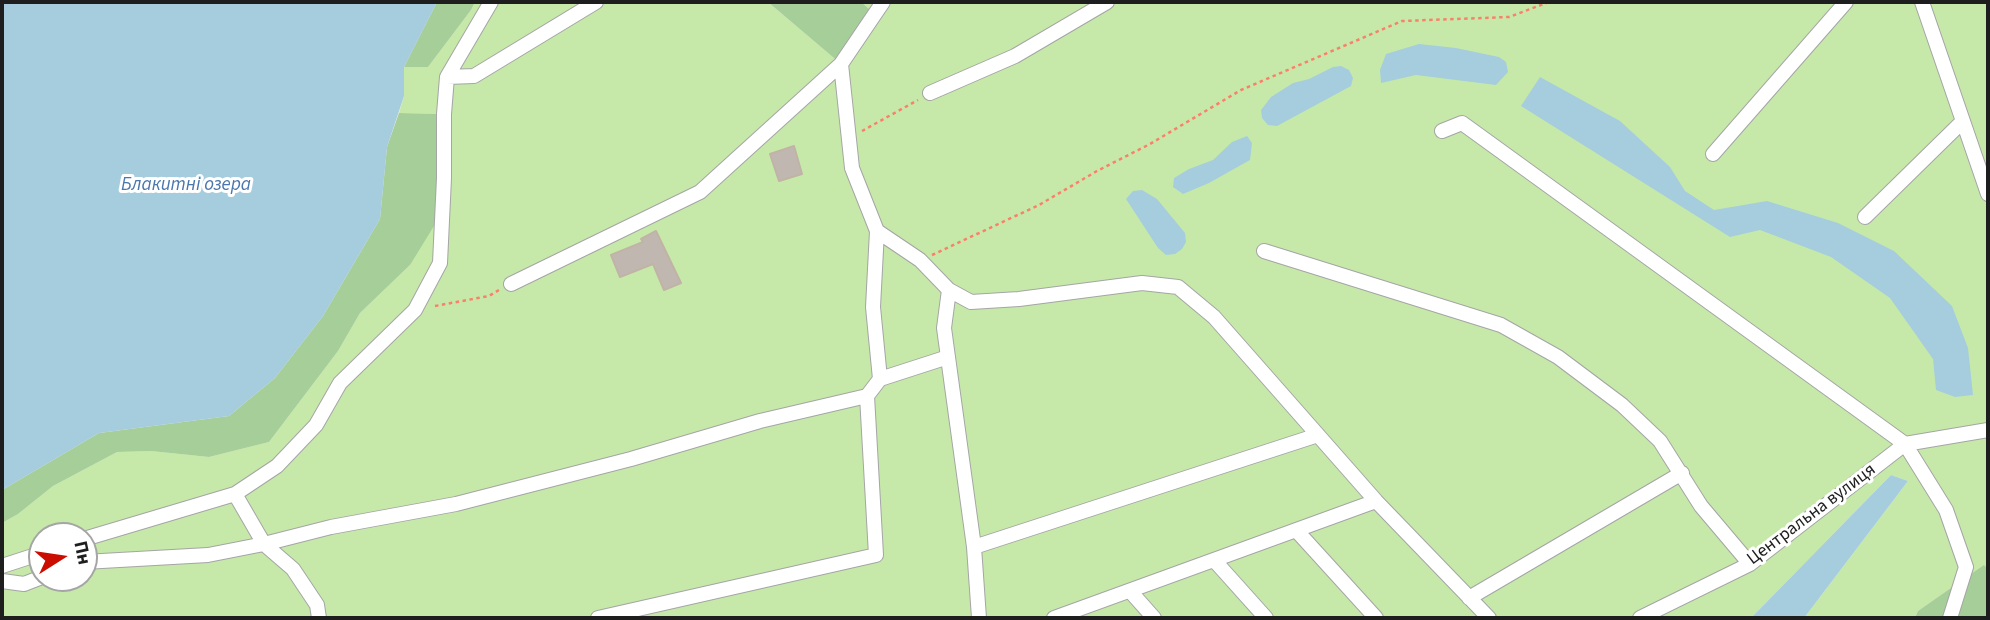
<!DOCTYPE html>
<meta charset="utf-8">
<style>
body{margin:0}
#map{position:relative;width:1990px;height:620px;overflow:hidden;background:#efece4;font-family:"Source Sans 3",sans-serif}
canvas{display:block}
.frame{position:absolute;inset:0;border:4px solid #1e1e1e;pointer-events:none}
.north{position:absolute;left:28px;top:522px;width:70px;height:70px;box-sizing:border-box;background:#fff;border:2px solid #a5a5a5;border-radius:50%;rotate:78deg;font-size:19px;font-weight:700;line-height:28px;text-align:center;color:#1e1e1e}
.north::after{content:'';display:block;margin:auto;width:24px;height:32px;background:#cb0c01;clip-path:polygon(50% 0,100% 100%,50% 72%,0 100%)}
</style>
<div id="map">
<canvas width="1990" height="620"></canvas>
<div class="frame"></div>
<div class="north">Пн</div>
</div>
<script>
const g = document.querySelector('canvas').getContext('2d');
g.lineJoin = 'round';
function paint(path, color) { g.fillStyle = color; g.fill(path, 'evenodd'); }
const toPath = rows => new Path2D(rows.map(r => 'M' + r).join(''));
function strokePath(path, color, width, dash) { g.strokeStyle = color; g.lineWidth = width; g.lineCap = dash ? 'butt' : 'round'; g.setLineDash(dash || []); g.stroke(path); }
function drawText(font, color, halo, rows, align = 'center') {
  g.font = font + ' "Source Sans 3",sans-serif'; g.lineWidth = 6; g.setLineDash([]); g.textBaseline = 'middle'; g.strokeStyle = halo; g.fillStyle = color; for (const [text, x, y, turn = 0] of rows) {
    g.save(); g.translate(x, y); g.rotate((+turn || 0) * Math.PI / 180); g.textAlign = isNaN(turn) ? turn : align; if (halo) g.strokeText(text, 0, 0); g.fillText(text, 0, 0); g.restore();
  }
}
paint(toPath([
 [475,2,768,2,841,64,875,14,861,2,1988,2,1988,569,1984,566,1918,611,1915,618,1804,618,1908,481,1891,475,1751,618,2,618,2,523,18,514,53,486,117,452,151,451,209,457,269,442,338,351,360,313,410,265,438,114,399,113,404,96,404,67,428,67,471,10],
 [42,536,84,536,84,578,42,578]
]), '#c6e9aa');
paint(toPath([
 [437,2,475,2,471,10,428,67,404,67],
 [768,2,861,2,875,14,841,64],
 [399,113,438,114,437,221,410,265,360,313,338,351,269,442,209,457,151,451,117,452,53,486,18,514,2,523,2,490,99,433,229,416,275,378,323,316,380,219,387,147],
 [1984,565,1988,569,1988,618,1915,618,1918,611]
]), '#a6ce99');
paint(toPath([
 [2,2,437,2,404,67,404,96,387,147,380,219,323,316,275,378,229,416,99,433,2,490],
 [1419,44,1456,48,1499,57,1506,62,1508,72,1496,85,1416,75,1381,83,1380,70,1386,54],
 [1341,66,1349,70,1353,78,1351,86,1277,126,1268,125,1262,118,1261,110,1271,97,1293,83,1309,79,1333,67],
 [1540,77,1620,121,1670,167,1685,191,1714,210,1767,201,1838,223,1894,251,1952,306,1968,348,1973,395,1955,397,1936,390,1933,359,1890,298,1831,257,1760,230,1730,237,1521,106],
 [1247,136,1252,143,1250,160,1209,183,1183,194,1173,187,1174,178,1189,169,1213,160,1232,142],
 [1142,190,1157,199,1185,233,1186,242,1182,249,1175,254,1166,255,1158,248,1126,199,1133,191],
 [1891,475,1908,481,1804,618,1751,618]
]), '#a5cddd');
const building = toPath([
 [794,146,802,174,779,181,770,154,794,146],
 [656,231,681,283,664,290,653,264,620,277,611,255,643,242,641,239,656,231]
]);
paint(building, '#c0b8b0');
strokePath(building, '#c1b3a6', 2);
const minor = toPath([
 [1922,2,1988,194],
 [841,64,852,168,877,231,920,260,949,290,944,328,974,547,979,618],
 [447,77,474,76,596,2],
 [930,93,1015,56,1107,2],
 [1442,131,1462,123,1905,444,1946,510,1966,567,1950,618],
 [1713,154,1846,2],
 [1865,217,1963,121],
 [877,231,873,307,880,379],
 [1264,251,1501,325,1558,357,1622,405,1660,441,1701,506,1750,564],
 [511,284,700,192,841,64,883,2],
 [949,290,971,302,1019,299,1142,283,1178,287,1214,317,1376,501,1489,618],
 [235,494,264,544,293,569,317,605,319,618],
 [1296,530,1376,618],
 [84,539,235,494,277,466,316,425,340,383,415,310,440,263,444,178,444,114,447,77,491,2],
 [974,547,1318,435],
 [1214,560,1266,618],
 [84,562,208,555,264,544,331,527,456,504,631,459,760,421,867,396],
 [2,566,42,553],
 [2,581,24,584,42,577],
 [1130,591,1154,618],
 [1469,598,1682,473],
 [598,618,876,555,867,396,880,379,948,357],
 [1054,618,1376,501],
 [1640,618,1750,564,1905,444,1988,430]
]);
strokePath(minor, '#a5a5a5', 16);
strokePath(toPath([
 [862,131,918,100],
 [932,255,1039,205,1097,171,1150,144,1241,90,1402,21,1509,17,1549,2],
 [435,306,489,296,499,290]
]), '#f9816b', 2.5, [3.5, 3.5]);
strokePath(minor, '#fff', 14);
drawText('18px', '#1e1e1e', '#fff', [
 ["Центральна вулиця",1812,515,-37]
]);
drawText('italic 19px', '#4b77ad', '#fff', [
 ["Блакитні озера",186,186]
]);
</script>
